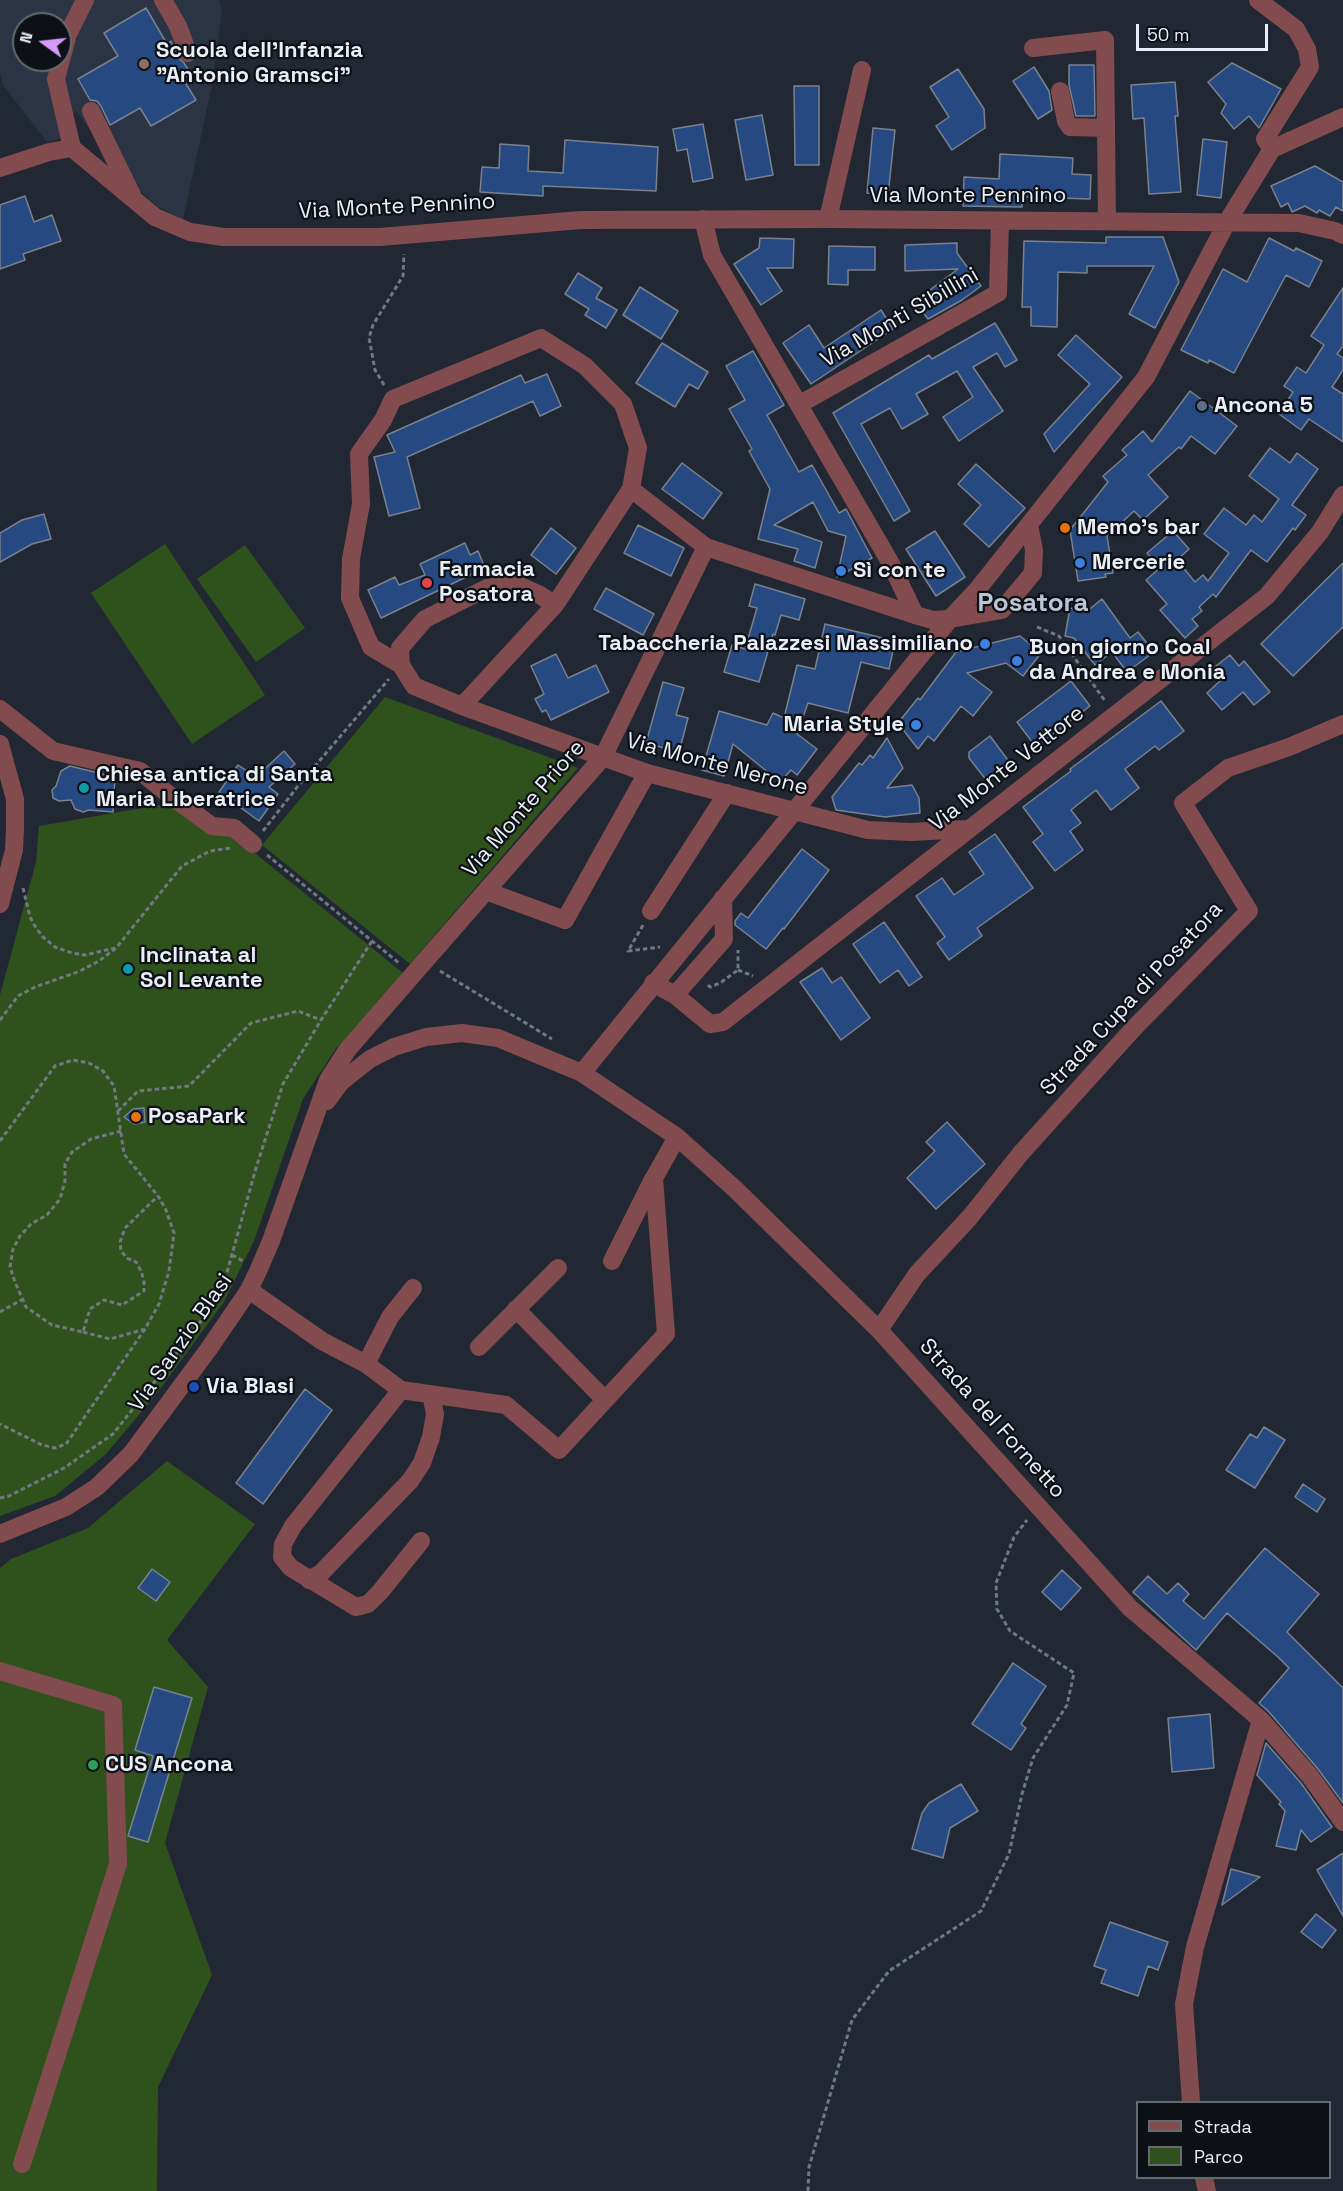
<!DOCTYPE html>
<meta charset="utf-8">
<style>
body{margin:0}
#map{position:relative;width:1343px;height:2191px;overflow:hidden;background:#212833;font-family:"Space Grotesk",sans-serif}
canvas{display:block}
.legend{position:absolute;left:1136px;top:2101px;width:195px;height:78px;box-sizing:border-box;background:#0d1116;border:2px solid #656a70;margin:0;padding:8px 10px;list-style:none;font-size:18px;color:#eaeff7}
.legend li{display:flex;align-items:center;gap:12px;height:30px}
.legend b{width:30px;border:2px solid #656a70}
.north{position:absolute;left:12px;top:12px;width:60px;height:60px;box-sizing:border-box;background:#0d1116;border:2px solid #656a70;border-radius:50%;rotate:285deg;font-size:16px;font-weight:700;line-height:24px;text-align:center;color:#eaeff7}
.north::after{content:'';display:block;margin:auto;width:21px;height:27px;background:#d69bfa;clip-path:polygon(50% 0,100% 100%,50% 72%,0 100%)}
.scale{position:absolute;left:1136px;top:24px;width:132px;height:27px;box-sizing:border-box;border:3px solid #eaeff7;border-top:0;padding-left:8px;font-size:18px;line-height:21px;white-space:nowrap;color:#eaeff7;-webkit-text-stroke:4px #0d1116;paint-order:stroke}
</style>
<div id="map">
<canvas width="1343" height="2191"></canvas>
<ul class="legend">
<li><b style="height:8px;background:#824b4e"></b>Strada</li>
<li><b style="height:16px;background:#2f521d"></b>Parco</li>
</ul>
<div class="north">N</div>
<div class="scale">50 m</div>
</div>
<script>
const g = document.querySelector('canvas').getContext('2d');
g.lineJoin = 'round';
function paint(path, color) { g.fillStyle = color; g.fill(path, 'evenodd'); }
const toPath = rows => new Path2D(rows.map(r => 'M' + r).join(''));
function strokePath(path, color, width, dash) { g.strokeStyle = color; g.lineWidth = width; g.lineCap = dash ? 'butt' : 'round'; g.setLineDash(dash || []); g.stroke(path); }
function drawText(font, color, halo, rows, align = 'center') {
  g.font = font + ' "Space Grotesk",sans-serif'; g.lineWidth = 4.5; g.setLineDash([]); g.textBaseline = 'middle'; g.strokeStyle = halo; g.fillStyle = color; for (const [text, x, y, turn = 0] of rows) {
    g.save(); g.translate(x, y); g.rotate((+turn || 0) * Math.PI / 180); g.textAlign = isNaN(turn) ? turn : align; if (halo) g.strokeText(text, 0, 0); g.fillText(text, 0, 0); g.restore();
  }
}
paint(toPath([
 [0,0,219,0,222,12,211,90,183,220,157,206,135,186,111,159,77,112,56,119,62,138,47,142,3,85,0,73],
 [24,24,60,24,60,60,24,60]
]), '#2a3444');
paint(toPath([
 [165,544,265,695,192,744,91,593],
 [245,545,305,628,256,662,197,579],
 [385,697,578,768,410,964,262,845],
 [166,804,212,833,235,837,403,973,335,1050,303,1099,254,1241,224,1302,154,1397,105,1455,55,1496,0,1516,0,995,36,862,39,826],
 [167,1461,255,1524,167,1640,208,1687,165,1843,212,1975,158,2087,157,2191,0,2191,0,1568,11,1559,88,1528]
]), '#2f521d');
const building = toPath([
 [146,8,167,44,171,41,178,57,184,63,191,74,183,79,196,100,151,126,140,108,110,125,101,106,97,101,90,100,78,79,118,56,104,33,146,8],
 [1232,63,1281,89,1259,128,1249,116,1234,129,1221,113,1226,104,1208,82,1232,63],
 [1069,65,1094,65,1095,116,1076,116,1069,85,1069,65],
 [1034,67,1049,91,1052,110,1038,119,1013,81,1034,67],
 [958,69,984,109,985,128,952,150,936,126,949,117,930,87,958,69],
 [1175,82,1178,116,1175,116,1181,192,1149,194,1144,118,1133,119,1131,85,1175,82],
 [794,86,819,86,819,165,795,165,794,86],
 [762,115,773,175,746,180,735,120,762,115],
 [703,124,713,178,693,182,687,149,677,151,673,129,703,124],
 [873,128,895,130,888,195,867,193,873,128],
 [1203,139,1227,142,1221,198,1197,195,1203,139],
 [565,140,658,147,656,191,543,186,543,196,480,192,482,167,499,168,500,144,529,146,528,171,563,173,565,140],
 [1000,154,1073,158,1072,174,1091,175,1090,199,1022,197,1022,207,963,206,964,177,999,179,1000,154],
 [1315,166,1343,182,1343,211,1336,207,1330,216,1319,210,1317,213,1305,206,1292,212,1288,203,1281,207,1271,186,1315,166],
 [25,196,34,222,52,215,61,241,23,254,25,260,0,269,0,205,25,196],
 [1106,237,1163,237,1179,282,1155,328,1129,314,1154,266,1087,266,1087,273,1058,272,1057,327,1031,326,1031,307,1022,307,1024,241,1106,243,1106,237],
 [760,238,794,239,793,268,767,268,782,291,761,305,734,264,759,248,760,238],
 [1269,238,1294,251,1296,248,1322,261,1309,287,1286,275,1234,373,1209,360,1208,363,1181,350,1223,269,1247,282,1269,238],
 [957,243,957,253,981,286,962,300,928,319,915,301,958,269,905,271,905,245,957,243],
 [829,246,875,247,875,270,848,270,848,285,828,284,829,246],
 [578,273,602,288,596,298,617,310,606,328,585,315,589,309,565,294,578,273],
 [640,287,678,311,661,339,623,315,640,287],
 [1343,288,1343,346,1337,354,1343,358,1343,370,1332,387,1343,394,1343,442,1309,419,1301,430,1279,414,1293,392,1284,386,1297,367,1306,373,1324,345,1311,336,1343,288],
 [881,310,893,329,811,384,783,343,809,325,824,348,881,310],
 [995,323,1017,360,1005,367,997,353,973,367,1003,411,959,441,943,417,973,397,957,371,916,394,928,414,902,429,890,408,861,424,910,511,894,521,833,413,929,355,932,359,995,323],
 [1076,335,1122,377,1054,452,1044,434,1090,384,1058,355,1076,335],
 [662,343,708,372,698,389,689,384,675,407,636,383,662,343],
 [753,351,784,405,767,415,799,472,812,465,839,513,846,509,872,558,837,577,846,536,828,531,813,502,774,525,822,542,815,568,794,561,798,549,758,539,770,489,749,451,752,449,729,409,745,400,726,366,753,351],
 [547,374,561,406,540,416,533,401,407,457,420,508,389,516,374,457,395,452,387,435,521,375,525,383,547,374],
 [1190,391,1237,426,1215,454,1191,436,1181,449,1179,447,1148,475,1168,497,1143,520,1134,511,1107,536,1113,573,1105,574,1106,577,1078,581,1070,530,1108,482,1103,476,1127,455,1122,450,1143,431,1152,442,1190,391],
 [1270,448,1290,463,1297,453,1318,469,1292,505,1306,515,1295,530,1293,528,1267,562,1251,550,1216,597,1213,594,1199,607,1202,611,1192,619,1198,626,1185,638,1160,610,1167,604,1146,580,1160,568,1147,553,1173,531,1189,549,1177,560,1195,582,1203,575,1208,581,1229,553,1204,534,1224,508,1246,525,1254,515,1262,522,1279,499,1249,476,1270,448],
 [682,463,722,493,703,519,662,489,682,463],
 [976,464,1025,508,989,547,964,524,981,505,958,484,976,464],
 [44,514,51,539,32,544,0,562,0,533,22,520,44,514],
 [638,525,684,548,671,576,624,553,638,525],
 [551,528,576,548,556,574,531,555,551,528],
 [935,531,965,577,936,596,906,549,935,531],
 [465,543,470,555,478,551,485,568,381,618,368,590,395,577,399,585,425,575,420,564,465,543],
 [1343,563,1343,627,1293,676,1261,644,1343,563],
 [755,584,805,599,799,620,781,615,775,635,773,634,759,682,724,672,732,645,745,649,757,608,749,606,755,584],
 [606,588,654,614,643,635,594,609,606,588],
 [1102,599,1130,638,1138,632,1154,652,1127,672,1112,652,1095,665,1074,638,1065,636,1070,608,1086,612,1102,599],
 [825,624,895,641,889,669,861,662,848,713,808,703,797,734,817,749,797,775,791,770,780,782,733,744,724,776,702,770,719,711,767,725,773,713,784,718,797,665,815,669,825,624],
 [1020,636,1041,653,1023,676,1006,663,967,673,992,692,973,716,961,706,934,741,928,736,918,749,898,723,918,698,920,700,956,652,1020,636],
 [556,654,568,678,596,665,609,692,551,720,546,710,542,712,535,699,544,694,531,666,556,654],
 [1230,655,1239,666,1244,661,1270,692,1254,705,1243,692,1222,710,1207,693,1220,681,1211,670,1230,655],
 [1071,681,1090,706,1036,747,1017,722,1071,681],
 [663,682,684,688,676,715,688,718,679,752,646,743,663,682],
 [1161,701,1184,731,1159,750,1155,746,1125,769,1139,788,1111,810,1096,790,1071,810,1081,823,1070,831,1083,850,1055,871,1033,842,1043,834,1023,807,1071,771,1070,769,1161,701],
 [990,736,1010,763,987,781,969,758,969,752,990,736],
 [887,738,903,768,887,788,912,785,919,798,920,813,885,817,836,810,832,797,859,763,862,765,870,755,873,758,887,738],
 [284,751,295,764,269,787,278,794,259,821,219,792,238,765,256,777,284,751],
 [70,766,115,777,113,812,89,810,83,812,75,809,71,800,59,801,53,798,52,790,56,786,61,771,70,766],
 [995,834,1033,888,977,928,982,936,949,960,937,943,945,937,916,896,942,878,954,895,984,874,969,852,995,834],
 [802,849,829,870,784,929,783,928,766,949,735,925,735,921,741,913,748,918,802,849],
 [884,922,922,977,909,986,898,970,880,983,853,944,884,922],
 [822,968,832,983,841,977,870,1018,841,1040,800,982,822,968],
 [144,1108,145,1122,134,1124,124,1117,133,1109,144,1108],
 [947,1122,985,1164,936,1209,907,1178,935,1151,926,1142,947,1122],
 [305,1389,332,1410,263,1504,236,1483,305,1389],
 [1264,1427,1285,1440,1255,1488,1226,1470,1250,1434,1257,1438,1264,1427],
 [1303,1484,1325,1499,1317,1512,1295,1497,1303,1484],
 [1265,1548,1319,1594,1287,1632,1343,1688,1343,1803,1318,1769,1269,1712,1259,1703,1289,1668,1278,1657,1227,1613,1196,1650,1133,1592,1148,1576,1167,1594,1178,1583,1189,1594,1183,1601,1204,1619,1265,1548],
 [152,1569,170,1582,156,1601,138,1588,152,1569],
 [1062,1570,1081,1588,1061,1610,1042,1592,1062,1570],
 [1013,1663,1046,1686,1021,1724,1026,1728,1011,1750,972,1724,1013,1663],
 [154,1687,192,1698,148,1842,128,1836,153,1756,135,1750,154,1687],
 [1210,1714,1214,1768,1172,1772,1168,1718,1210,1714],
 [1266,1743,1301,1783,1332,1827,1311,1842,1301,1830,1296,1850,1276,1846,1285,1811,1279,1804,1281,1802,1257,1775,1266,1743],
 [961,1784,978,1811,950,1828,943,1858,912,1849,922,1813,929,1803,961,1784],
 [1343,1853,1343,1916,1317,1870,1343,1853],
 [1231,1869,1260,1877,1222,1905,1231,1869],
 [1316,1914,1336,1930,1322,1948,1301,1932,1316,1914],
 [1110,1922,1168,1942,1158,1970,1148,1966,1138,1996,1101,1983,1106,1970,1094,1966,1110,1922]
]);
paint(building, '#264982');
strokePath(building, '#78818e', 1.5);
strokePath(toPath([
 [384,385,375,370,369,338,373,325,403,276,404,254],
 [1037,627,1059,636,1105,701],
 [263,831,298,786,389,679],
 [267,855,399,963],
 [23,888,30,917,36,928,43,937,55,947,72,953,85,955,115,948],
 [643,925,628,951,660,947],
 [738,970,753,976],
 [440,971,552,1039],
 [708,985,710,987,720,983,738,970,738,950],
 [0,1020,18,996,35,987,80,971,99,961,116,948,182,866,210,851,231,848],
 [118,1111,138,1091,189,1086,251,1023,298,1011,321,1020],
 [121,1131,91,1139,72,1152,65,1164,65,1181,60,1199,47,1215,31,1224,20,1236,13,1249,10,1267,15,1282,26,1307,52,1325,83,1332,90,1309,104,1300,122,1305,144,1291,144,1280,140,1269,136,1262,127,1258,121,1251,120,1242,125,1228,158,1196],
 [0,1141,55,1066,73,1060,89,1063,103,1071,114,1086,124,1154,158,1196,166,1210,174,1233,169,1271,159,1304,145,1329,66,1444,55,1448,42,1445,0,1424],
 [232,1255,243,1261],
 [0,1312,23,1299],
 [83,1332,110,1339,145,1329],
 [0,1498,9,1496,64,1468,113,1434,171,1361,221,1294,256,1168,283,1084,321,1020,372,941],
 [808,2191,809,2167,852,2020,889,1971,981,1911,1009,1854,1022,1794,1033,1758,1067,1705,1074,1673,1010,1631,997,1609,996,1583,1014,1537,1027,1520]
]), '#717881', 3, [4.5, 3]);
strokePath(toPath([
 [163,0,178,26,188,53],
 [1258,0,1296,29,1307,49,1310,67,1265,139,1272,149],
 [1033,48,1105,40,1107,221],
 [1060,91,1066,121,1070,127,1106,128],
 [91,111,132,195],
 [72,148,56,79,68,34,85,0],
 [0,168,49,152,72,148,155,217,190,232,223,237,380,237,581,220,828,219,1299,223,1335,231,1343,235],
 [703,219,712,255,890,562,915,615],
 [828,219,862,70],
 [800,404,998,293,1000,222],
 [631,489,706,547],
 [401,665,371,647,350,598,351,559,361,504,359,454,383,420,393,399,541,338,585,366,623,404,638,448,631,489,555,605,462,706,414,686,401,665,400,648,425,619,487,588,516,584,540,595,555,605],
 [462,706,647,773,868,830,911,832,967,829],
 [0,709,53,751,140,771,168,794,212,826,234,828,253,844],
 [0,744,15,799,15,829,14,850,0,904],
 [486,891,565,920,647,773],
 [651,911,727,793],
 [653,983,675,995,710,1024,723,1022,1267,596,1320,532,1343,495],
 [675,995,724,939,723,898],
 [582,1073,950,619,977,590,1146,377,1227,222,1272,149,1343,117],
 [327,1101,341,1082,370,1059,394,1047,426,1037,462,1033,498,1038,582,1073,677,1137,735,1189,879,1330,1130,1608,1261,1720,1310,1776,1343,1822],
 [612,1261,653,1179],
 [249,1290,322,1341,366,1364,401,1390,506,1405,559,1450,666,1334,654,1178,677,1137],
 [516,1309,605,1400],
 [879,1330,917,1274,970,1217,1021,1153,1134,1028,1249,911,1183,803,1228,768,1289,747,1343,724],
 [479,1347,558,1268],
 [366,1364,390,1317,413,1288],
 [401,1390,293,1526,283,1544,282,1557,291,1568,356,1607,368,1604,380,1592,421,1541],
 [0,1534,66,1507,97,1487,131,1454,208,1350,249,1290,259,1269,271,1241,328,1080,348,1049,603,757,706,547,915,615,933,620,950,619,1002,610,1033,573,1034,550,1029,525],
 [309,1580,321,1573,410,1481,422,1463,431,1437,435,1414,431,1394],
 [0,1671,113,1705,118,1864,22,2164],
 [1191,2102,1184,2004,1195,1947,1261,1720],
 [1204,2178,1207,2191]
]), '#824b4e', 18);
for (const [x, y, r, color] of [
 [144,64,6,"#8d6e63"],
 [1202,406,6,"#5c6f8a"],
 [1065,528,6,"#e8710a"],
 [1080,563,6,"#3f7fe0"],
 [841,571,6,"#3f7fe0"],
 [427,583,6,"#e0444e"],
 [985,644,6,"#3f7fe0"],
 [1017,661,6,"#3f7fe0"],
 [916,725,6,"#3f7fe0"],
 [84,788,6,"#0f9aa8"],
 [128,969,6,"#0f9aa8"],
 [136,1117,6,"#e8710a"],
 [194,1387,6,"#1a4fb4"],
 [93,1765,6,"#2e9e5b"]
]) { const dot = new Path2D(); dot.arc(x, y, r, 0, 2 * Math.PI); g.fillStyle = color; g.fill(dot); strokePath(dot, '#0d1116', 2); }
drawText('bold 22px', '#eaeff7', '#0d1116', [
 ["Scuola dell'Infanzia",156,51],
 ["\"Antonio Gramsci\"",156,76],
 ["Ancona 5",1214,406],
 ["Memo's bar",1077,528],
 ["Mercerie",1092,563],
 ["Farmacia",439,570],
 ["Posatora",439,595],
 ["Sì con te",853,571],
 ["Tabaccheria Palazzesi Massimiliano",973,644,"right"],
 ["Buon giorno Coal",1029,648],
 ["da Andrea e Monia",1029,673],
 ["Maria Style",904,725,"right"],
 ["Chiesa antica di Santa",96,775],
 ["Maria Liberatrice",96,800],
 ["Inclinata al",140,956],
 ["Sol Levante",140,981],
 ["PosaPark",148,1117],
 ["Via Blasi",206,1387],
 ["CUS Ancona",105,1765]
], 'left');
drawText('22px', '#eaeff7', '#0d1116', [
 ["Via Monte Pennino",968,196],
 ["Via Monte Pennino",397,207,-3],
 ["Via Monti Sibillini",900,318,-30],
 ["Via Monte Nerone",717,765,15],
 ["Via Monte Vettore",1007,769,-38],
 ["Via Monte Priore",524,809,-49],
 ["Strada Cupa di Posatora",1132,999,-47],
 ["Via Sanzio Blasi",181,1343,-55],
 ["Strada del Fornetto",992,1419,48]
]);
drawText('bold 26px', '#bbc5d3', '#0d1116', [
 ["Posatora",1033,604]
]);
</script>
